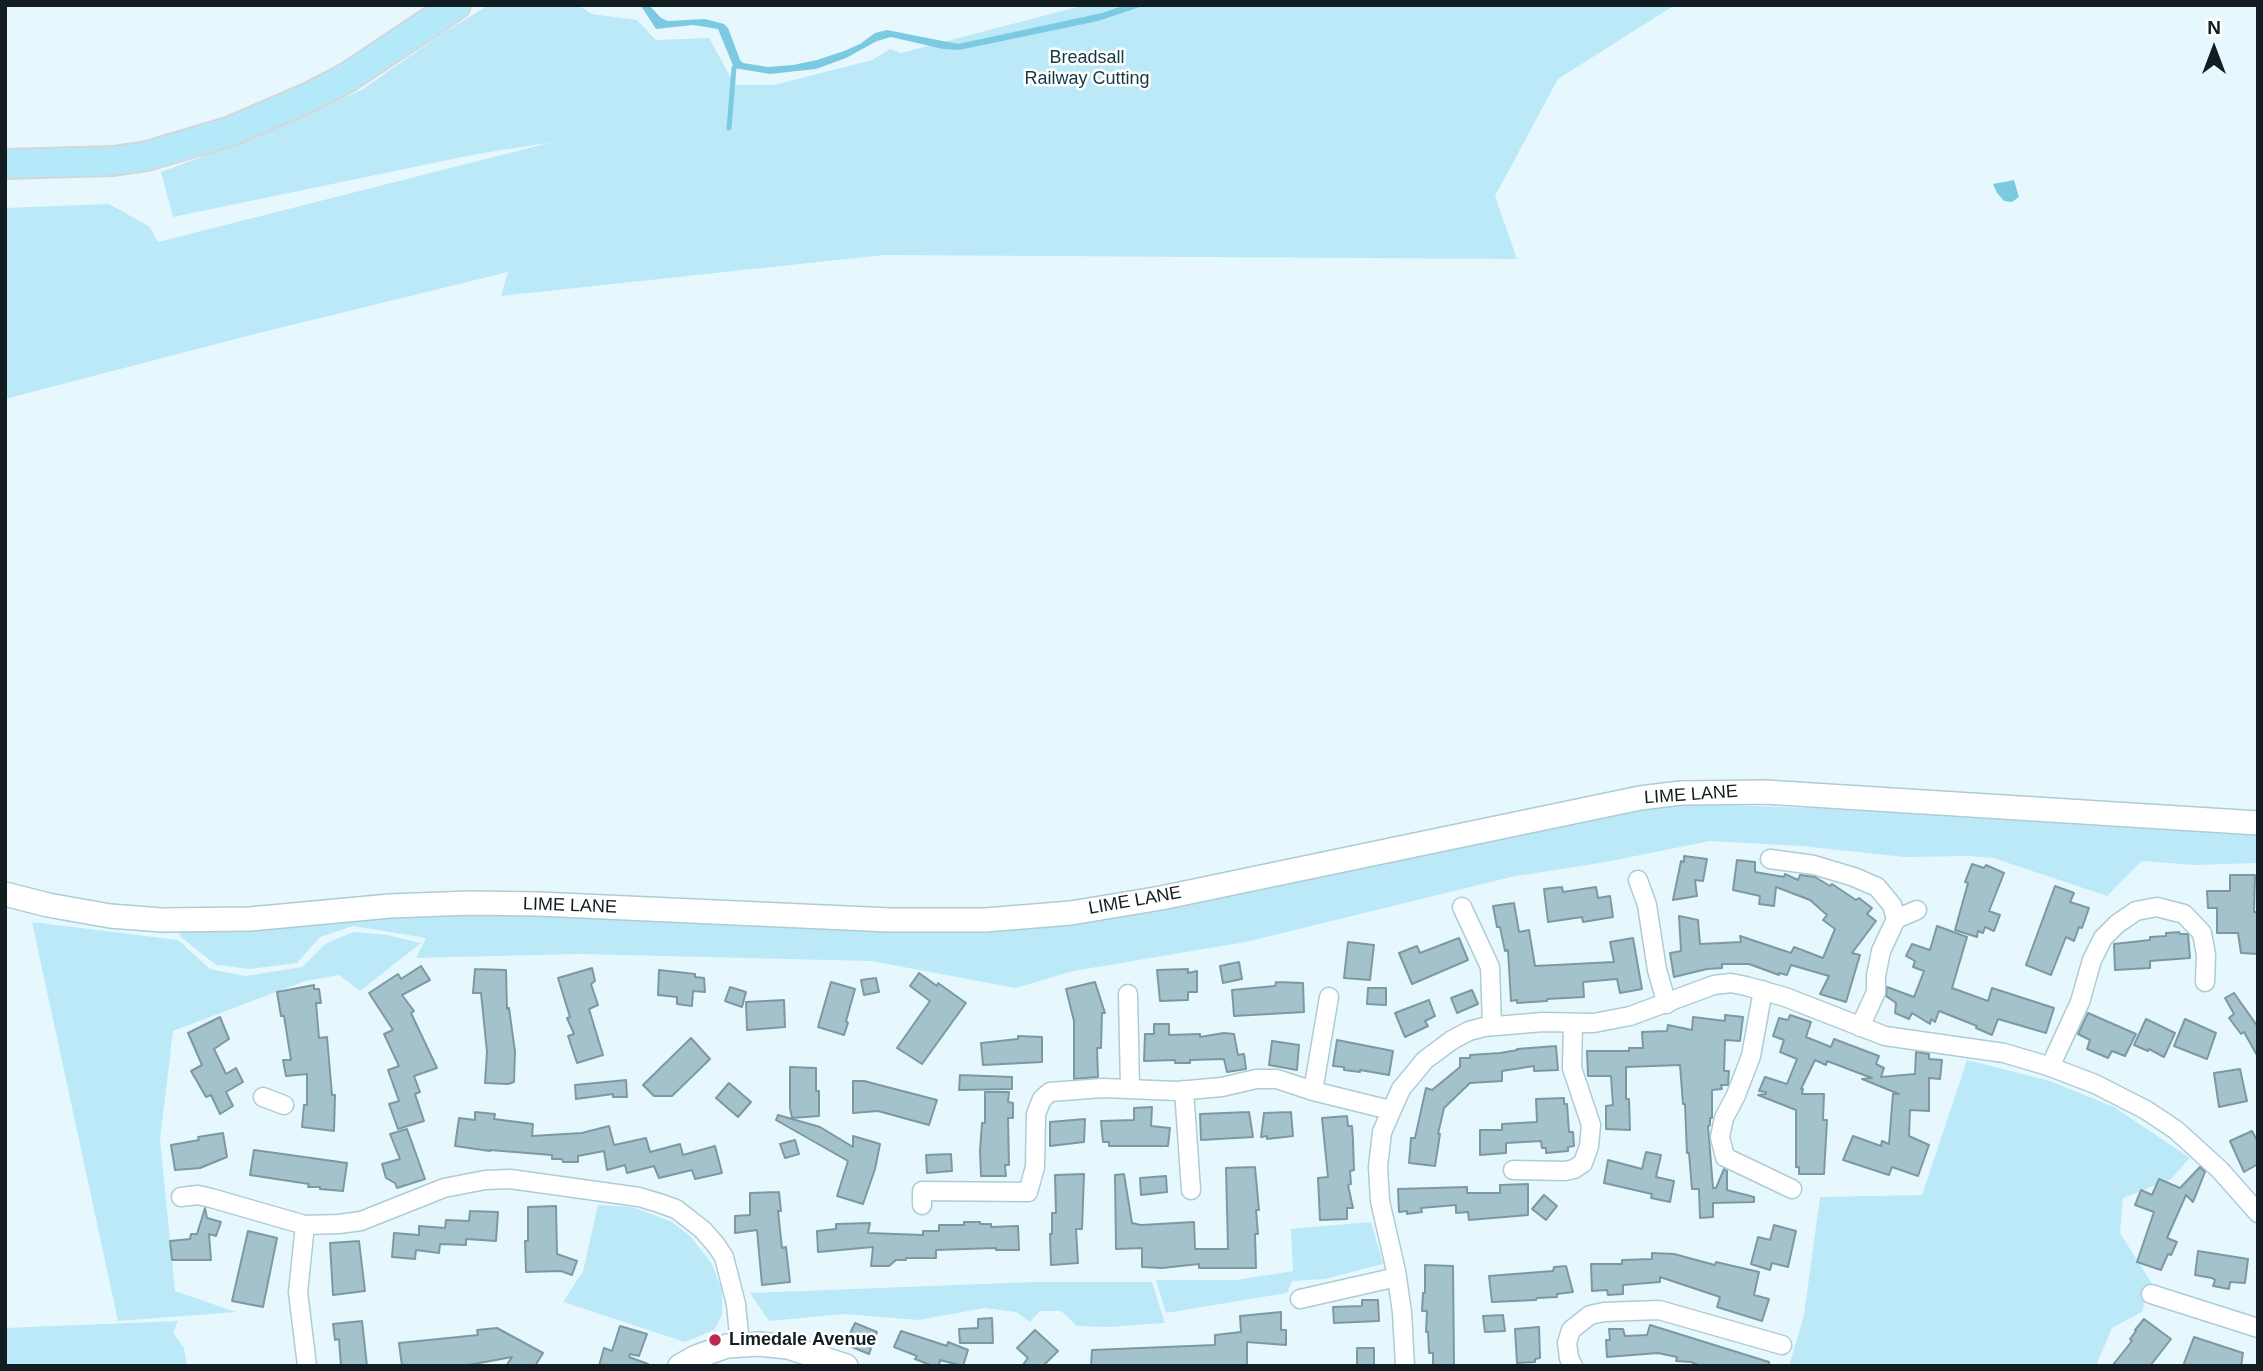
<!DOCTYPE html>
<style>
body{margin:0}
#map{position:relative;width:2263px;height:1371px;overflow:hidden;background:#e6f8fe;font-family:Helvetica,sans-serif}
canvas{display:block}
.frame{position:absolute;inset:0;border:7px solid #121d21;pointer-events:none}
.north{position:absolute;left:2179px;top:14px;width:70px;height:70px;-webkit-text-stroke:5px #fff;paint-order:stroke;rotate:0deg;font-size:19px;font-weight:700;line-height:28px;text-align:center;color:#121d21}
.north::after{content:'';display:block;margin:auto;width:24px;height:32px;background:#121d21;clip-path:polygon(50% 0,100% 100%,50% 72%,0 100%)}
</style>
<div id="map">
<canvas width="2263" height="1371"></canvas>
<div class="frame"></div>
<div class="north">N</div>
</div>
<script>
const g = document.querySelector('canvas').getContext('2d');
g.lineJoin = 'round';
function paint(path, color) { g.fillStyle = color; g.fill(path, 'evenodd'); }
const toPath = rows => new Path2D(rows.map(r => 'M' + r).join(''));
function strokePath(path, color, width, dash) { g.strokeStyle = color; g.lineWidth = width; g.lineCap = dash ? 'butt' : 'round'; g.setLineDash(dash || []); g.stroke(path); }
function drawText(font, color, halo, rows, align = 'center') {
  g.font = font + ' Helvetica,sans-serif'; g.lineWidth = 5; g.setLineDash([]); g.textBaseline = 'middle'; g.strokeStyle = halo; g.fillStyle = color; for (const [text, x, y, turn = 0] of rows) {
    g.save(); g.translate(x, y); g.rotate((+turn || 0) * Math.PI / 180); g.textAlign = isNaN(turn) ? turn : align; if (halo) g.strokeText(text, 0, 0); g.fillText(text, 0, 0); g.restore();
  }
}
paint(toPath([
 [489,5,578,5,592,14,637,20,656,40,709,38,735,85,774,85,872,60,890,49,901,53,1085,5,1675,5,1558,79,1495,196,1517,259,884,255,501,296,508,272,251,335,5,399,5,208,109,204,150,227,158,242,553,142,477,154,173,217,161,172,276,129,363,89,440,35],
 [1676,803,1988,815,2258,833,2258,863,2195,865,2142,861,2107,896,1993,858,1970,856,1904,857,1802,846,1710,841,1606,862,1511,877,1246,942,1073,971,1016,988,871,961,579,954,416,958,426,938,353,926,320,937,297,963,250,969,216,965,182,938,175,927,445,910,899,928,1488,839],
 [32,922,178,940,210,969,245,976,302,967,325,944,353,932,387,935,421,943,360,991,339,975,305,981,173,1031,160,1140,175,1291,236,1312,118,1321],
 [1967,1060,2050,1081,2114,1107,2190,1158,2171,1179,2123,1198,2120,1233,2151,1282,2142,1312,2112,1328,2096,1366,1789,1366,1804,1315,1820,1197,1922,1195],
 [598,1205,632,1207,672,1222,691,1237,712,1264,722,1291,722,1315,714,1330,685,1342,563,1302,583,1271],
 [1371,1222,1383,1264,1325,1279,1292,1281,1287,1293,1166,1313,1156,1280,1236,1280,1293,1271,1291,1229],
 [1034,1282,1152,1282,1165,1323,1108,1327,1077,1326,1061,1311,1040,1311,1030,1322,1016,1312,985,1308,919,1320,845,1314,769,1321,750,1293],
 [178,1321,173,1333,184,1348,187,1366,5,1366,5,1328]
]), '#bce9f8');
paint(toPath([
 [635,5,649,5,661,18,668,21,705,19,724,24,728,28,740,60,743,63,768,67,793,65,817,60,844,51,860,44,875,33,887,30,958,44,1102,13,1126,5,1146,5,1098,21,959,50,943,49,891,37,877,41,846,58,816,69,770,74,734,68,718,29,693,25,656,29,641,6],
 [2014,180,2019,197,2012,202,2004,201,1997,193,1993,184]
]), '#7ccae2');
strokePath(toPath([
 [729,128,734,68,737,62]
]), '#7ccae2', 5);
const building = toPath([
 [1684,856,1707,859,1703,881,1695,880,1697,896,1673,900,1681,861,1684,862,1684,856],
 [1737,860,1755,862,1755,872,1784,877,1785,874,1798,880,1800,875,1815,877,1830,886,1832,884,1856,900,1859,898,1872,908,1867,914,1876,921,1852,953,1860,955,1846,1002,1820,994,1829,976,1791,965,1787,975,1779,973,1779,975,1749,964,1722,964,1722,968,1707,969,1674,977,1670,953,1681,951,1679,916,1698,920,1700,944,1741,942,1740,936,1791,953,1794,947,1823,958,1835,929,1823,920,1827,915,1810,900,1776,887,1774,906,1759,904,1760,896,1733,890,1737,860],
 [1972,864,1984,868,1986,865,2004,873,1989,911,2000,915,1994,931,1985,927,1983,933,1978,931,1977,937,1955,930,1968,883,1965,882,1972,864],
 [2230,875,2255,875,2254,912,2258,912,2258,954,2241,953,2238,933,2217,933,2217,908,2208,908,2207,891,2230,891,2230,875],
 [2055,886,2074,893,2070,902,2089,908,2082,928,2079,927,2074,941,2066,937,2051,975,2026,965,2055,886],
 [1562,887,1563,892,1596,887,1598,898,1610,896,1613,917,1583,922,1582,917,1548,922,1544,889,1562,887],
 [1514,903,1519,932,1529,930,1535,966,1614,962,1610,942,1633,938,1642,989,1620,993,1617,979,1583,982,1584,997,1547,999,1547,1001,1517,1003,1517,1000,1511,1001,1508,950,1505,951,1500,927,1497,927,1493,906,1514,903],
 [1937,926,1967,937,1952,988,1988,1001,1992,988,2054,1008,2046,1033,1998,1019,1992,1035,1976,1028,1977,1026,1939,1011,1935,1022,1931,1019,1930,1024,1912,1013,1909,1019,1895,1013,1896,1003,1886,996,1887,987,1914,997,1924,971,1913,967,1915,961,1906,956,1912,944,1930,950,1937,926],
 [2179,932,2180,934,2188,934,2190,958,2150,961,2150,968,2115,970,2114,944,2150,940,2150,937,2166,936,2166,933,2179,932],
 [1459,938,1468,960,1412,984,1399,953,1417,946,1420,953,1459,938],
 [1348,942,1374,945,1370,980,1344,978,1348,942],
 [1239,962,1242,979,1223,983,1220,966,1239,962],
 [421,966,430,980,402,995,414,1011,411,1013,437,1068,414,1076,420,1092,415,1094,424,1121,398,1129,389,1104,399,1101,388,1070,399,1066,384,1034,393,1030,369,993,398,974,401,979,421,966],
 [592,968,595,981,591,984,598,1005,589,1009,603,1055,577,1063,568,1036,574,1034,567,1018,570,1017,558,978,592,968],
 [475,969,506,970,507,1009,509,1008,515,1052,514,1082,508,1084,485,1083,487,1052,481,993,473,993,475,969],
 [1188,969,1188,973,1197,971,1197,992,1188,992,1188,1000,1160,1001,1157,970,1188,969],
 [659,970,695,974,695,977,704,978,705,992,693,991,692,1006,677,1004,677,997,658,995,659,970],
 [919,973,937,986,938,983,966,1003,922,1064,897,1048,930,1001,910,986,919,973],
 [876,978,879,992,864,995,861,980,876,978],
 [831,982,855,989,846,1021,848,1023,844,1035,818,1027,831,982],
 [1095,982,1105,1013,1102,1013,1101,1048,1097,1048,1098,1077,1074,1079,1074,1021,1066,989,1095,982],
 [1276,982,1303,983,1304,1012,1234,1016,1232,990,1275,986,1276,982],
 [314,985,314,989,319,989,321,1003,316,1003,319,1038,327,1037,332,1095,335,1095,334,1131,302,1127,304,1105,307,1105,307,1074,286,1076,283,1060,291,1060,284,1016,281,1016,277,992,314,985],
 [730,987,746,992,742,1007,725,1001,730,987],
 [1368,988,1386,988,1386,1005,1367,1004,1368,988],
 [1472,990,1478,1004,1457,1013,1451,998,1472,990],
 [2234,993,2258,1027,2258,1057,2244,1032,2241,1034,2229,1018,2234,1014,2225,998,2234,993],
 [784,1000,785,1027,747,1030,746,1002,784,1000],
 [1429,1000,1435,1016,1425,1021,1428,1026,1405,1037,1395,1013,1429,1000],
 [2088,1013,2136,1034,2125,1056,2112,1051,2108,1058,2087,1049,2090,1040,2078,1034,2088,1013],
 [1725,1015,1743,1017,1740,1041,1725,1040,1724,1071,1729,1071,1728,1085,1721,1085,1722,1089,1712,1090,1712,1118,1710,1118,1710,1125,1708,1126,1713,1188,1716,1188,1724,1169,1727,1171,1727,1190,1754,1197,1754,1202,1713,1203,1713,1217,1700,1218,1699,1189,1692,1189,1689,1153,1687,1153,1685,1104,1683,1104,1680,1065,1626,1067,1626,1099,1629,1099,1630,1130,1606,1129,1606,1106,1613,1105,1611,1076,1588,1076,1587,1051,1629,1051,1629,1048,1643,1048,1642,1032,1667,1031,1668,1025,1692,1030,1693,1017,1725,1021,1725,1015],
 [1790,1015,1811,1022,1806,1037,1831,1047,1834,1039,1879,1056,1876,1064,1884,1068,1881,1077,1915,1074,1916,1052,1929,1054,1929,1059,1942,1060,1940,1079,1929,1078,1929,1111,1910,1110,1909,1136,1929,1145,1918,1176,1892,1167,1889,1175,1843,1160,1853,1136,1881,1146,1882,1141,1889,1144,1893,1094,1899,1094,1862,1079,1872,1078,1827,1061,1826,1065,1815,1060,1801,1089,1803,1089,1802,1094,1824,1094,1823,1120,1827,1120,1824,1174,1799,1174,1799,1167,1796,1167,1796,1110,1758,1095,1766,1094,1766,1092,1759,1091,1765,1077,1787,1084,1797,1059,1780,1052,1784,1040,1773,1036,1779,1018,1788,1020,1790,1015],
 [220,1017,229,1039,214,1049,226,1074,236,1068,243,1082,226,1092,233,1106,220,1114,211,1095,206,1097,191,1071,202,1065,188,1033,220,1017],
 [2146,1019,2175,1033,2164,1057,2149,1049,2148,1051,2134,1045,2146,1019],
 [2185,1019,2216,1033,2207,1059,2174,1046,2185,1019],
 [1154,1024,1169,1024,1169,1035,1200,1034,1200,1037,1224,1033,1234,1034,1238,1055,1244,1054,1246,1069,1227,1072,1224,1059,1190,1060,1190,1063,1175,1063,1175,1060,1144,1061,1145,1034,1154,1034,1154,1024],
 [1018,1036,1042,1037,1042,1062,983,1065,981,1043,1018,1039,1018,1036],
 [691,1038,710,1059,672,1096,654,1096,643,1085,691,1038],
 [1337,1040,1393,1051,1389,1075,1360,1070,1360,1072,1344,1070,1344,1067,1333,1066,1337,1040],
 [1272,1041,1299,1045,1297,1070,1269,1065,1272,1041],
 [1556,1046,1558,1070,1534,1071,1534,1066,1502,1071,1502,1081,1470,1083,1444,1108,1438,1134,1440,1134,1435,1166,1409,1163,1411,1138,1415,1138,1426,1088,1432,1090,1460,1067,1460,1058,1470,1058,1470,1055,1500,1053,1518,1050,1517,1049,1556,1046],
 [790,1067,816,1068,816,1091,819,1091,819,1116,792,1118,790,1108,790,1067],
 [2240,1069,2247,1101,2219,1107,2214,1073,2240,1069],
 [960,1075,1012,1077,1012,1089,959,1090,960,1075],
 [626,1080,627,1097,613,1097,613,1094,576,1099,575,1085,626,1080],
 [853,1081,864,1081,937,1100,929,1125,878,1111,853,1113,853,1081],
 [729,1083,751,1102,738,1117,716,1098,729,1083],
 [985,1092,1009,1092,1008,1102,1013,1103,1013,1118,1008,1118,1009,1165,1005,1165,1006,1176,981,1176,980,1151,982,1123,985,1123,985,1092],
 [1564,1098,1564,1104,1567,1104,1569,1132,1573,1132,1574,1146,1568,1147,1568,1151,1546,1153,1546,1148,1542,1148,1541,1141,1506,1143,1506,1153,1480,1155,1480,1130,1502,1130,1502,1124,1537,1122,1536,1099,1564,1098],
 [1152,1107,1151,1126,1170,1128,1168,1146,1109,1146,1109,1142,1103,1142,1101,1121,1134,1120,1134,1108,1152,1107],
 [475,1112,495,1114,494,1119,533,1124,532,1136,582,1133,609,1126,614,1145,646,1138,650,1152,680,1144,683,1155,715,1146,722,1173,695,1179,692,1170,659,1178,654,1166,627,1173,625,1165,607,1170,604,1151,578,1156,578,1162,563,1162,562,1159,552,1159,552,1155,490,1150,490,1151,455,1146,459,1118,475,1120,475,1112],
 [1249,1112,1253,1137,1201,1140,1200,1114,1249,1112],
 [1291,1112,1293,1136,1267,1139,1267,1136,1261,1137,1264,1113,1291,1112],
 [778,1115,820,1127,853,1147,853,1136,880,1144,875,1169,863,1204,837,1196,848,1161,776,1120,778,1115],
 [1347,1116,1348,1126,1352,1126,1353,1141,1354,1170,1350,1171,1351,1184,1348,1185,1353,1208,1347,1208,1347,1219,1320,1220,1318,1178,1328,1177,1322,1118,1347,1116],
 [1085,1119,1084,1142,1050,1146,1050,1122,1085,1119],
 [407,1129,425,1179,397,1188,395,1183,386,1178,382,1164,400,1159,390,1134,407,1129],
 [2252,1131,2258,1142,2258,1164,2244,1172,2230,1141,2252,1131],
 [223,1133,227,1157,200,1168,175,1170,171,1145,199,1140,198,1137,223,1133],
 [795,1140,799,1154,785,1158,780,1144,795,1140],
 [254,1150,347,1163,343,1191,320,1189,320,1187,308,1187,309,1184,250,1175,254,1150],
 [1646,1152,1661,1155,1656,1177,1674,1181,1670,1202,1651,1198,1652,1194,1604,1183,1608,1160,1642,1169,1646,1152],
 [951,1154,952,1171,927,1173,926,1155,951,1154],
 [1255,1167,1259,1210,1256,1210,1258,1234,1255,1234,1256,1268,1199,1268,1199,1264,1162,1268,1142,1267,1142,1248,1116,1249,1115,1175,1124,1174,1132,1223,1141,1225,1194,1222,1195,1249,1228,1249,1226,1168,1255,1167],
 [2200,1167,2205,1172,2193,1202,2186,1195,2167,1238,2177,1242,2171,1255,2168,1254,2161,1270,2137,1262,2154,1212,2135,1205,2141,1190,2152,1195,2159,1179,2180,1188,2200,1167],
 [1084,1174,1082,1229,1076,1229,1078,1263,1051,1265,1050,1234,1052,1234,1052,1213,1056,1213,1055,1175,1084,1174],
 [1166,1176,1167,1192,1141,1195,1140,1178,1166,1176],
 [1528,1184,1528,1215,1469,1220,1468,1212,1456,1213,1456,1205,1421,1208,1422,1212,1407,1214,1407,1211,1399,1212,1398,1189,1467,1187,1467,1193,1500,1193,1500,1185,1528,1184],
 [779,1192,781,1211,778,1211,782,1248,786,1247,790,1282,762,1285,757,1230,735,1233,735,1216,750,1215,750,1193,779,1192],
 [1544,1195,1557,1206,1546,1220,1532,1209,1544,1195],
 [556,1206,557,1254,577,1261,572,1275,561,1271,526,1272,525,1241,528,1241,528,1207,556,1206],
 [205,1208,207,1218,221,1222,216,1236,209,1234,211,1260,172,1260,170,1241,190,1239,191,1234,197,1234,205,1208],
 [470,1211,498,1212,496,1241,466,1239,466,1245,440,1244,439,1253,416,1250,415,1259,392,1257,394,1233,419,1235,419,1226,445,1228,446,1220,469,1221,470,1211],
 [964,1222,980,1222,980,1224,991,1224,991,1227,1018,1226,1019,1250,996,1250,996,1248,936,1250,936,1258,906,1258,906,1260,896,1260,889,1266,871,1266,873,1247,818,1252,817,1231,836,1229,836,1224,870,1223,868,1233,923,1235,923,1231,939,1231,939,1225,964,1225,964,1222],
 [1774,1225,1796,1231,1788,1267,1772,1263,1770,1270,1751,1264,1758,1237,1770,1240,1774,1225],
 [248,1231,277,1238,263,1307,232,1301,248,1231],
 [359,1241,365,1291,333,1295,330,1243,359,1241],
 [2198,1251,2248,1259,2245,1283,2230,1282,2229,1289,2213,1286,2215,1280,2212,1278,2195,1275,2198,1251],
 [1652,1253,1674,1254,1715,1265,1716,1262,1759,1272,1754,1295,1769,1299,1762,1321,1717,1307,1720,1297,1660,1277,1660,1282,1623,1285,1623,1294,1608,1295,1607,1290,1592,1291,1591,1264,1622,1264,1622,1260,1652,1259,1652,1253],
 [1425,1265,1453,1266,1454,1366,1433,1366,1433,1353,1429,1353,1428,1332,1426,1332,1427,1311,1422,1311,1423,1293,1425,1293,1425,1265],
 [1566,1266,1573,1292,1557,1294,1557,1297,1537,1298,1536,1300,1492,1302,1489,1276,1553,1271,1554,1267,1566,1266],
 [1362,1300,1378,1300,1379,1321,1334,1323,1333,1307,1362,1306,1362,1300],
 [1281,1312,1281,1330,1286,1330,1286,1345,1247,1342,1247,1366,1091,1366,1092,1350,1215,1345,1215,1335,1241,1332,1240,1316,1281,1312],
 [1503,1315,1505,1331,1485,1332,1483,1316,1503,1315],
 [992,1318,993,1343,960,1343,959,1329,978,1328,978,1319,992,1318],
 [2144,1319,2171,1339,2150,1366,2112,1366,2132,1341,2130,1339,2136,1331,2135,1330,2144,1319],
 [362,1321,367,1366,341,1366,339,1339,335,1340,333,1324,362,1321],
 [855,1323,877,1332,869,1354,845,1344,855,1323],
 [1650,1325,1769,1362,1769,1366,1701,1366,1691,1362,1676,1361,1677,1357,1658,1353,1607,1357,1606,1340,1610,1340,1609,1329,1623,1329,1625,1336,1647,1335,1650,1325],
 [620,1326,647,1334,639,1356,630,1354,629,1357,648,1364,648,1366,599,1366,604,1348,612,1351,620,1326],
 [1539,1327,1540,1358,1535,1359,1535,1362,1517,1363,1515,1329,1539,1327],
 [497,1328,543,1353,535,1366,506,1366,512,1357,463,1366,402,1366,399,1343,478,1335,477,1330,497,1328],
 [1035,1330,1058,1351,1043,1366,1022,1366,1028,1358,1017,1348,1035,1330],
 [901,1331,947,1346,948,1342,968,1350,963,1366,940,1360,939,1366,933,1366,915,1359,917,1356,894,1347,901,1331],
 [2194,1337,2243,1353,2241,1366,2183,1366,2194,1337],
 [1357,1348,1374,1348,1374,1366,1357,1366,1357,1348]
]);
paint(building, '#a4c2cc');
strokePath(building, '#7c99a2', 2);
const minor = toPath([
 [1770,859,1814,865,1854,877,1877,887,1892,905,1896,919,1881,951,1876,976,1876,992,1860,1027],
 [1638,880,1647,905,1657,970,1667,1004],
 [1462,907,1490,967,1492,1026],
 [1896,919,1917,910],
 [1763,990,1751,1056,1736,1095,1724,1118,1720,1137,1725,1157,1792,1189],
 [1128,994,1130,1089],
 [2050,1067,2080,1002,2092,960,2103,938,2117,924,2136,911,2157,907,2184,914,2202,933,2206,955,2205,982],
 [1184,1090,1191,1190],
 [1313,1091,1329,997],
 [263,1097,284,1105],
 [1513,1170,1565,1171,1574,1169,1583,1163,1589,1146,1591,1125,1572,1068,1573,1023],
 [181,1197,198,1195,211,1198,305,1225,339,1224,361,1221,444,1188,485,1180,510,1179,639,1197,659,1203,676,1209,703,1230,716,1245,724,1257,736,1304,740,1345],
 [922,1205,922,1191,1028,1192,1035,1167,1036,1114,1042,1099,1050,1092,1103,1088,1177,1091,1222,1087,1256,1079,1277,1079,1313,1091,1390,1110],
 [305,1225,298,1292,307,1366],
 [2151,1294,2258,1328],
 [1300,1299,1397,1277],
 [1405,1366,1402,1312,1396,1271,1380,1201,1378,1167,1382,1132,1401,1089,1425,1060,1452,1040,1469,1031,1484,1027,1543,1022,1594,1023,1630,1016,1714,985,1731,983,1746,986,1785,997,1885,1036,2004,1053,2048,1066,2095,1084,2146,1110,2176,1130,2220,1170,2258,1213],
 [1573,1366,1569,1358,1567,1343,1571,1330,1590,1315,1604,1312,1659,1310,1782,1345]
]);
const tertiary = toPath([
 [5,894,48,905,110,916,162,920,250,919,390,906,470,903,539,904,890,920,985,920,1071,913,1161,898,1640,798,1681,793,1765,792,2258,823],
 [680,1366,696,1357,727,1346,759,1344,788,1347,846,1366]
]);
const primary = toPath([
 [5,164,113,161,147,156,231,131,310,97,348,77,456,5]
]);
strokePath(minor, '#aeccd5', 21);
strokePath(tertiary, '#aeccd5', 26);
strokePath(primary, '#d4d6d7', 32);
strokePath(minor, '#fff', 18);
strokePath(tertiary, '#fff', 23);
strokePath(primary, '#b3e9f9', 28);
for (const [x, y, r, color] of [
 [715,1340,7,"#b92953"]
]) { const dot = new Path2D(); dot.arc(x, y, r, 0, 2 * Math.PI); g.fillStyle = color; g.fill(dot); strokePath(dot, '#fff', 2.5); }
drawText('18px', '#133943', '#fff', [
 ["Breadsall",1087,58],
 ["Railway Cutting",1087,79]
]);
drawText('18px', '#121d21', '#fff', [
 ["LIME LANE",1691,795,-4],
 ["LIME LANE",1135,901,-10],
 ["LIME LANE",570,906,2]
]);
drawText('bold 18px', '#121d21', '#fff', [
 ["Limedale Avenue",729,1340]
], 'left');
</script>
